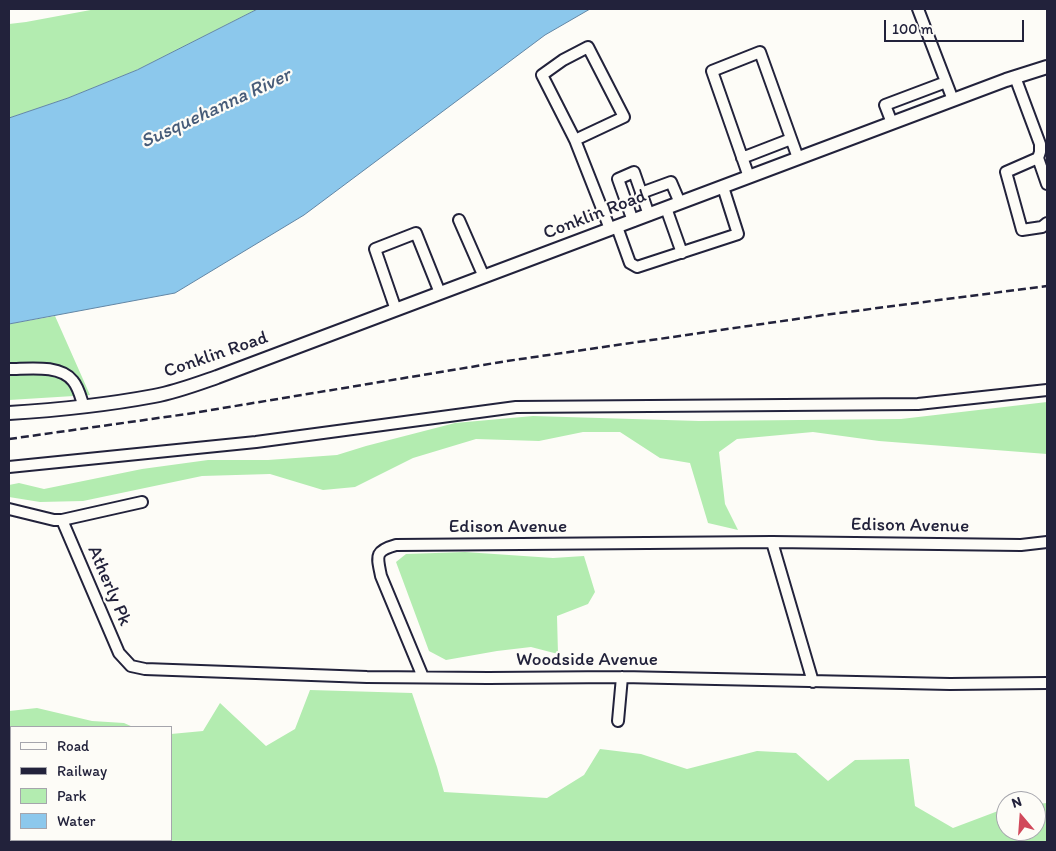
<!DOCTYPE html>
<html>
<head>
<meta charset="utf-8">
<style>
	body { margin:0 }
	#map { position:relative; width:1056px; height:851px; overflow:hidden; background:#fdfcf7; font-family:Itim,sans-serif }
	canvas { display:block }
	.frame { position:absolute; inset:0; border:10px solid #22223b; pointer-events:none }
	.legend { position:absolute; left:10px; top:726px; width:162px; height:115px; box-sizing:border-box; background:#fdfcf7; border:1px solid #a5a5ac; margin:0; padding:6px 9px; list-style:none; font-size:15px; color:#22223b }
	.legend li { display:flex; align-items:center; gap:10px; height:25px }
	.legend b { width:25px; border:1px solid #a5a5ac }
	.north { position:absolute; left:996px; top:791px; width:50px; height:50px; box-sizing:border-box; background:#fdfcf7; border:1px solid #a5a5ac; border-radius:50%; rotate:342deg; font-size:14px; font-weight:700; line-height:20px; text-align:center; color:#22223b }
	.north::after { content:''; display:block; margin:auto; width:18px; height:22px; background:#d1495b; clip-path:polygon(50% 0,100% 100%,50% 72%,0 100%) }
	.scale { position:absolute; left:884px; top:20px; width:140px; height:22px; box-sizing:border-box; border:2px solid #22223b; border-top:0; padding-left:6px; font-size:15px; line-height:18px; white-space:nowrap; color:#22223b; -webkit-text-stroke:4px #fdfcf7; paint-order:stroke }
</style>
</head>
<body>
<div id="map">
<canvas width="1056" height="851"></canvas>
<div class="frame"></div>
<ul class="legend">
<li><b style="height:6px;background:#fdfcf7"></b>Road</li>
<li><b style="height:6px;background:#22223b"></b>Railway</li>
<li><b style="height:14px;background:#b3ecb0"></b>Park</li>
<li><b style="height:14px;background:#8cc8ec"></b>Water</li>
</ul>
<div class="north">N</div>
<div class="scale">100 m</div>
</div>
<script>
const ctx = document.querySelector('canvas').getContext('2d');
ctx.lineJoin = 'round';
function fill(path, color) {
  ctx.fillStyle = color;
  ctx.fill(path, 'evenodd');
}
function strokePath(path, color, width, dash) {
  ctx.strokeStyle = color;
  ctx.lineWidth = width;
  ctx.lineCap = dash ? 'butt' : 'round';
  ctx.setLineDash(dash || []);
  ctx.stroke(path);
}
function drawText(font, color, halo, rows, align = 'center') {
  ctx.font = font + ' Itim,sans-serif';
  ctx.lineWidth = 4.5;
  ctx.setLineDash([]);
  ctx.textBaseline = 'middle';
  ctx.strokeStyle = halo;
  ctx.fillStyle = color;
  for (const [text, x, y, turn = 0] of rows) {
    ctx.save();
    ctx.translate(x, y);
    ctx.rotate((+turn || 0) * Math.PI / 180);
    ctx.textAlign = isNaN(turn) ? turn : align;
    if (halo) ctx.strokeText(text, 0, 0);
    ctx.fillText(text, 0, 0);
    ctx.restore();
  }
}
const green = new Path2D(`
	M96,9h162l-121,61 -69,28 -59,20v-94l17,-2z
	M55,316l35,79 -81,5v-76z
	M1047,402v52l-168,-13 -66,-9 -76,7 -18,13 6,52 13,26 -30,-7 -18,-60 -30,-5 -40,-26h-37l-44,9 -63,-2 -63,19 -58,29 -32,3 -53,-16 -68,2 -119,25 -43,1 -31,-5v-12l10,-2 25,6 98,-20 66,-9h60l69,-5 29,-9 89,-23 78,-7 166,5 202,-2z
	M465,552l88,6 31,-2 11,36 -7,12 -31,12 1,38 -27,-7 -34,4 -51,9 -17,-9 -33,-89 10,-8z
	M310,690l102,3 25,74 7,25 103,6 37,-23 16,-26 41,5 46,15 70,-18 39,2 32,28 27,-21 54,-1 6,47 38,22 53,-20v23h30v-27l11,-1v39h-1038v-131l28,-3 55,13 32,2 9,4h-122v113h160v-106l32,-3 17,-28 46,43 29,-17z`);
const water = new Path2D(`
	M258,9h332l-45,26 -241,180 -129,78 -166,31v-206l59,-20 69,-28z`);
const minor = new Path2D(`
	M918,9l35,91
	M1015,77l25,67v8l-2,6 9,26
	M892,123l-7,-18 61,-23
	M575,140l49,-23 -36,-70 -25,13 -21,15 31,61 2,4 35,89
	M742,158l49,-19
	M1038,158l-32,14 16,58 20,-3 5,-4
	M749,177l-37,-106 48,-19 38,106
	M641,193l30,-11 9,21
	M666,208l16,45
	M459,220l25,57
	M633,221l-15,-42 16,-7 15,43
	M617,227l13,36 7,4 101,-33 -15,-47
	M396,310l-21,-61 41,-16 24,60
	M9,369c19,0 51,-5 64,12 6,7 8,18 11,26
	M9,467l247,-25 260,-35 402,-3 129,-14
	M9,509l45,11h8l80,-18
	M62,520l57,133 12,13 14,3 222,8 121,1 134,-1 328,7 97,-1
	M772,542l41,140
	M423,677l-42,-101c-4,-20 -7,-25 15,-31l376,-3 249,3 26,-3
	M618,721l4,-44`);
const major = new Path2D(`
	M9,413c49,-3 97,-8 145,-17 22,-4 43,-12 63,-19l789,-297 41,-13`);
const rail = new Path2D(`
	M9,439l178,-25 320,-53 317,-46 223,-29`);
const streetNames = [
	["Conklin Road",595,215,-21],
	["Conklin Road",216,355,-19],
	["Edison Avenue",910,526,1],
	["Edison Avenue",508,527],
	["Atherly Pk",109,586,67],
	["Woodside Avenue",587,660]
];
const waterNames = [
	["Susquehanna River",216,109,-25]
];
fill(green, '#b3ecb0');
fill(water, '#8cc8ec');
strokePath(water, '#6286a5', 1);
strokePath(minor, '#22223b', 14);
strokePath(major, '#22223b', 16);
strokePath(minor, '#fdfcf7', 10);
strokePath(major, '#fdfcf7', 12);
strokePath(rail, '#22223b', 2.5, [8, 4]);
drawText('19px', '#22223b', '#fdfcf7', streetNames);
drawText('italic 20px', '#475c79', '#fdfcf7', waterNames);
</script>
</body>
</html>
